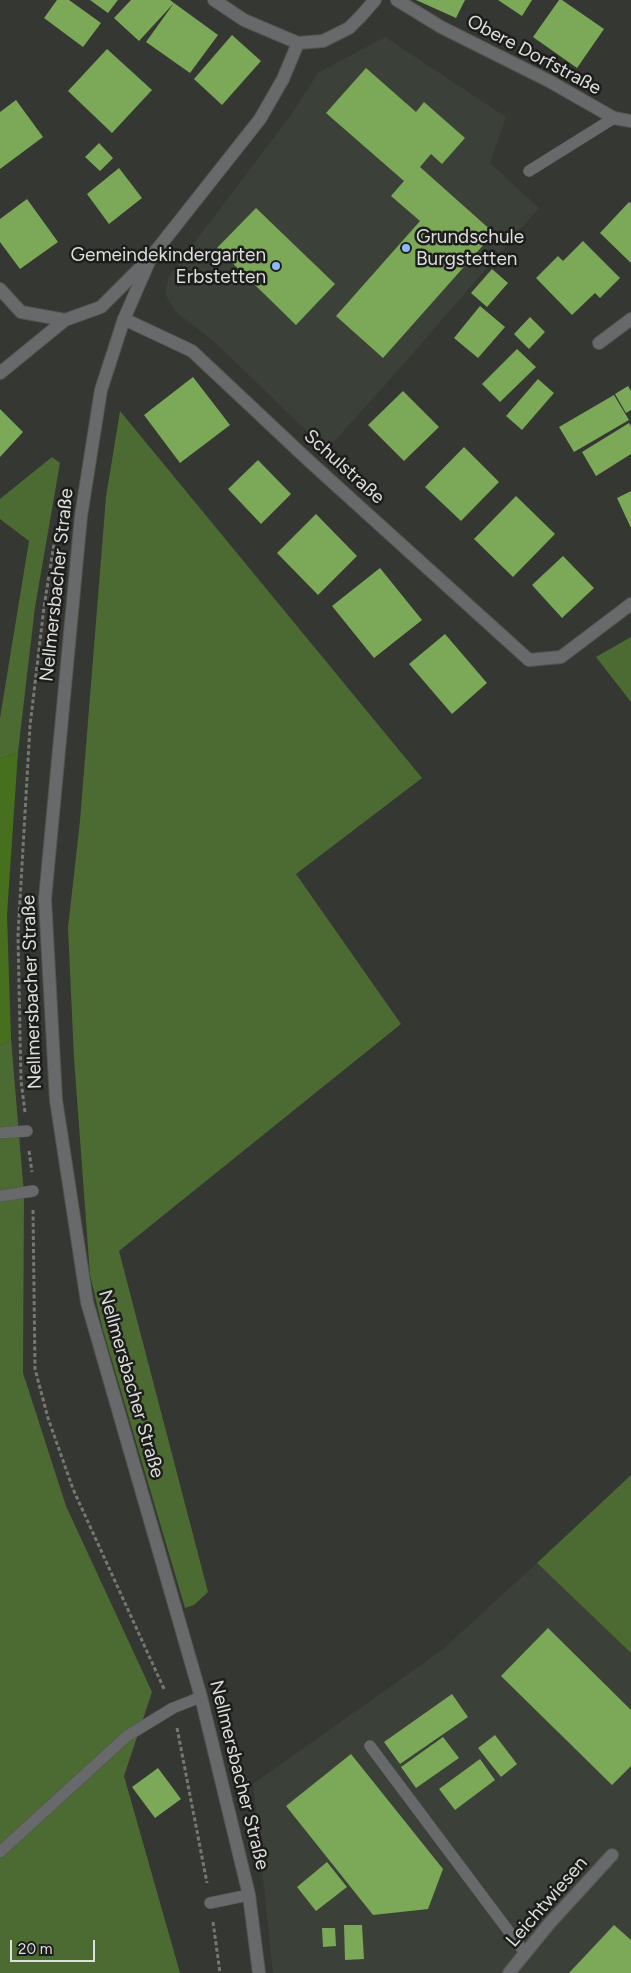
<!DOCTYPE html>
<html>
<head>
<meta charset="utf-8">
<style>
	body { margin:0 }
	#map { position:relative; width:631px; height:1973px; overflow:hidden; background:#353733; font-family:Figtree,sans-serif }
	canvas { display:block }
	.scale { position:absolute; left:10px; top:1940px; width:85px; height:22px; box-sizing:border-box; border:2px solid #dddfdc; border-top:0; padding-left:6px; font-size:15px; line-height:18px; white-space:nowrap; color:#dddfdc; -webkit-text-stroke:4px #1d1e1c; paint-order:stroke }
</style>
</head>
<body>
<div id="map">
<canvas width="631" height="1973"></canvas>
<div class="scale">20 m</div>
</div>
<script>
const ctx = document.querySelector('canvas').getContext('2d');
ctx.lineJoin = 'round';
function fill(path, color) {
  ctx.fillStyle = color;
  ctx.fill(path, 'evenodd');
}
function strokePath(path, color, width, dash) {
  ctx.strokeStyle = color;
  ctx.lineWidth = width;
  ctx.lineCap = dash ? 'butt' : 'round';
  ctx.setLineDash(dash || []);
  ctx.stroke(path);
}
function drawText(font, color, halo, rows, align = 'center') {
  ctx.font = font + ' Figtree,sans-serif';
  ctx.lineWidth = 5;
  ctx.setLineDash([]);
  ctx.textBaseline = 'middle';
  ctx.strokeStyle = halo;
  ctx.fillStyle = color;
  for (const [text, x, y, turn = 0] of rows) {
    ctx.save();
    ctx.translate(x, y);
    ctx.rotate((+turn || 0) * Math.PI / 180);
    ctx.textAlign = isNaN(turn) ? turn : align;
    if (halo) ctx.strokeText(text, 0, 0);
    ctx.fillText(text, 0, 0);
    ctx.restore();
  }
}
const built = new Path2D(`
	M385,37l121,80 -16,46 49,45 -152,175 -61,67 -110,-107 -40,-31 -11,-18 4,-18 122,-161 27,-42z
	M537,1563l94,90v320h-358l-20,-189 189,-134z`);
const green = new Path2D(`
	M120,411l302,367 -126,96 105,150 -282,227 89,341 -14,13 -9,3 -82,-278 -13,-55 -16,-217 -6,-130 12,-107 26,-324z
	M52,457l8,6 -25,144 -17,145 -18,7v-41l29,-177 -29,-22v-20z
	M631,637v65l-35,-45z
	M11,1039l13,155 -1,179 43,133 86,186 -28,84 56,197h-180v-927z
	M631,1475v178l-94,-90z`);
const forest = new Path2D(`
	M18,752l-11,163 4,124 -11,7v-287z`);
const building = new Path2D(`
	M57,0h12l32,23 -18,24 -39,-29z
	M90,0h28l-10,13z
	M131,0h39l4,3 -35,38 -25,-23z
	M416,0h49l-9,18z
	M498,0h34l-10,16z
	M559,0h3l42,29 -27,39 -44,-31z
	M174,3l44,32 -28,38 -44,-31z
	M232,35l29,26 -39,44 -28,-26z
	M107,49l45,41 -40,43 -44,-42z
	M366,68l50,44 8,-10 41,36 -23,26 -11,-10 -11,13 74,66 -111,125 -47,-42 84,-95 -29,-25 13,-15 -78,-68z
	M16,100l27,37 -43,32v-57z
	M99,143l14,15 -13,13 -15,-14z
	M119,168l23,30 -33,26 -22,-30z
	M27,199l31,43 -38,27 -20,-27v-23z
	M629,202l2,1v60l-31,-30z
	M256,208l79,76 -39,41 -79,-77z
	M583,241l37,37 -20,20 -5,-5 -23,22 -36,-37 22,-22 5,5z
	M492,269l16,14 -21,24 -16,-14z
	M480,306l25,21 -27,31 -24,-20z
	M530,317l15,15 -16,17 -15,-15z
	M517,349l19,18 -36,35 -18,-18z
	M193,377l37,48 -50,38 -36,-48z
	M538,379l16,14 -32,37 -16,-14z
	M628,386l3,5v19l-5,3 -11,-19z
	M403,391l36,36 -35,34 -36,-36z
	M614,395l15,25 -55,32 -15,-25z
	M0,409l23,23 -23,25z
	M629,423l2,3v28l-35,22 -14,-24z
	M464,447l35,35 -38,39 -36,-34z
	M258,460l33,34 -30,30 -33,-35z
	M631,491v37l-14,-30z
	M516,496l39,38 -42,43 -39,-38z
	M316,514l41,42 -39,39 -41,-42z
	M563,556l31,32 -32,30 -30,-33z
	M380,568l42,52 -48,38 -42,-52z
	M445,634l42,49 -35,31 -43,-50z
	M548,1628l83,82v56l-19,19 -111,-109z
	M452,1694l16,23 -68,47 -16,-22z
	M495,1735l22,29 -16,13 -23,-29z
	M443,1737l16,21 -43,30 -15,-21z
	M351,1754l92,115 -15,40 -55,6 -87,-109z
	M480,1759l15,21 -40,30 -16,-21z
	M158,1768l23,31 -26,19 -23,-31z
	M327,1862l20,25 -31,24 -19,-24z
	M344,1925h18l2,34 -19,1z
	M614,1925l17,15v33h-62z
	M322,1928h13l1,18 -13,1z`);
const path = new Path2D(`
	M25,1112l-4,-31 -3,-146 12,-209 14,-119 12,-76
	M29,1151l3,21
	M33,1210l2,159 13,49 25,71 92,202
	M177,1728l30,155
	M213,1922l7,51`);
const service = new Path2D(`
	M529,171l85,-53
	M0,1133l27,-2
	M0,1196l33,-5
	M370,1746l155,207
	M0,1852l127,-116 46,-28 28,-11
	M210,1903l39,-8`);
const minor = new Path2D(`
	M397,0l44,27 108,54 65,37 17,3
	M0,289l21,23 44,8
	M124,319l68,32 116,109 221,200 32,-3 70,-53
	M599,343l32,-24
	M0,373l65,-53 36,-13 48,-48
	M509,1973l40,-49 63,-69`);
const tertiary = new Path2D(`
	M214,0l30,20 54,23 25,-2 26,-13 12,-12 14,-16
	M259,1973l-10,-78 -48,-198 -114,-395 -31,-202 -11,-201 36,-383 20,-126 23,-71 27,-62 109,-138 23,-40 15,-36`);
const markers = [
	[406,248,5,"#8cb9fc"],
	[276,266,5,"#8cb9fc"]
];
const streetNames = [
	["Obere Dorfstraße",534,55,28],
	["Schulstraße",344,467,42],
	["Nellmersbacher Straße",57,585,-84],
	["Nellmersbacher Straße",32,992,-92],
	["Nellmersbacher Straße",131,1384,74],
	["Nellmersbacher Straße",239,1775,76],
	["Leichtwiesen",547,1902,-49]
];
const poiNames = [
	["Grundschule",416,237],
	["Burgstetten",416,259],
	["Gemeindekindergarten",266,255,"right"],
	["Erbstetten",266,277,"right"]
];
fill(built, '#3b4138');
fill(green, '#4c6b33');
fill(forest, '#47701e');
fill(building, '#7ca958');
strokePath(service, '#535551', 12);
strokePath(minor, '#535551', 14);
strokePath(tertiary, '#535551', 14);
strokePath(path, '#757773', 3, [4, 2.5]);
strokePath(service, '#68696b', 11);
strokePath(minor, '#68696b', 12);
strokePath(tertiary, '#68696b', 12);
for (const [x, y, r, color] of markers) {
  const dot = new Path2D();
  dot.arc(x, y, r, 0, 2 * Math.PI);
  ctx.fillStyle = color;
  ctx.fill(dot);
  strokePath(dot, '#1d1e1c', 2);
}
drawText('19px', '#dddfdc', '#1d1e1c', streetNames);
drawText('19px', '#dddfdc', '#1d1e1c', poiNames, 'left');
</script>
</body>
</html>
